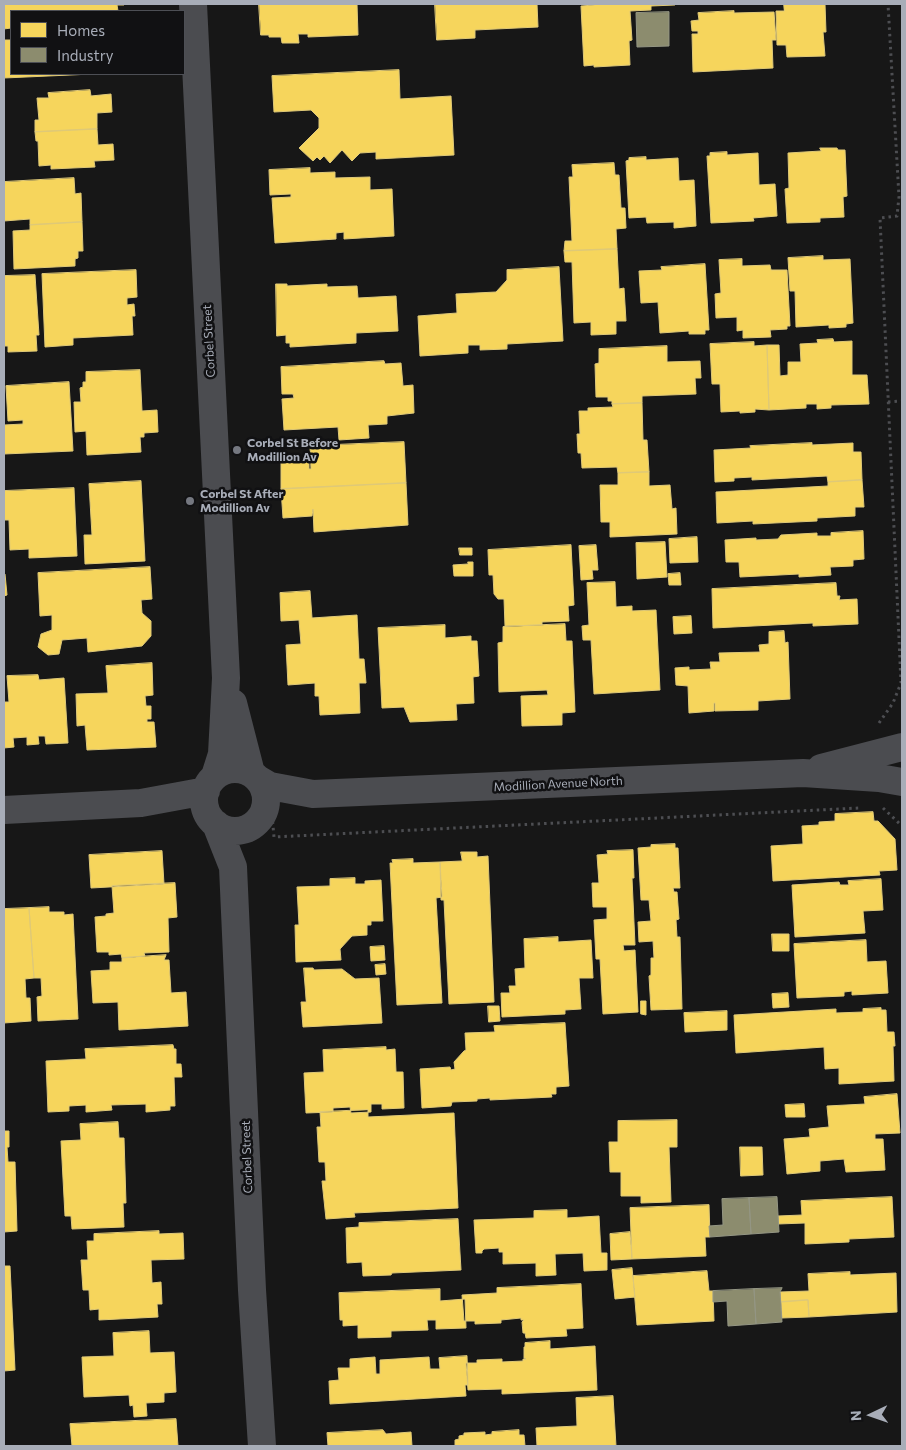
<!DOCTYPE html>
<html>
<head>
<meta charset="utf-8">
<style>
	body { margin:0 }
	#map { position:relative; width:906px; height:1450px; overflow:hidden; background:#171717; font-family:Commissioner,sans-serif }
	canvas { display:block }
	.frame { position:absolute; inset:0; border:5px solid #a8adb8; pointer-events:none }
	.legend { position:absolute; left:10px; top:10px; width:175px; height:65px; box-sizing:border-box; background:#111113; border:1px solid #4d4f55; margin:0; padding:6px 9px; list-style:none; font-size:15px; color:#a8adb8 }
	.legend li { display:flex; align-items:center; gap:10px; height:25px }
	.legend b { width:25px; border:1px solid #4d4f55 }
	.north { position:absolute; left:846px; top:1390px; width:50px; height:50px; -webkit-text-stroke:4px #111113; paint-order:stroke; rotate:267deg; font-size:14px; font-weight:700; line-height:20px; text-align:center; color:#a8adb8 }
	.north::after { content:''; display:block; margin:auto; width:18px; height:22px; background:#a8adb8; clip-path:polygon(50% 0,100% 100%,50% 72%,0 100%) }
</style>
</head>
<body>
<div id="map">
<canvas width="906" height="1450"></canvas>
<div class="frame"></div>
<ul class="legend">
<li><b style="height:14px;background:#f6d55c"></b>Homes</li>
<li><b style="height:14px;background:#8c8c6e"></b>Industry</li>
</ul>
<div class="north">N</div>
</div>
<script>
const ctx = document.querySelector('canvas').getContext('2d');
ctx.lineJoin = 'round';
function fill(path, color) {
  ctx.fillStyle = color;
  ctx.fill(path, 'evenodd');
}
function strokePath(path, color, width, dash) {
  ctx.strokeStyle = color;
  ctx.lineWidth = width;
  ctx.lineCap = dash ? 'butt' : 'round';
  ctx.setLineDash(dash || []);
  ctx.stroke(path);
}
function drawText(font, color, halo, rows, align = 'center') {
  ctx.font = font + ' Commissioner,sans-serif';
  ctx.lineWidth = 5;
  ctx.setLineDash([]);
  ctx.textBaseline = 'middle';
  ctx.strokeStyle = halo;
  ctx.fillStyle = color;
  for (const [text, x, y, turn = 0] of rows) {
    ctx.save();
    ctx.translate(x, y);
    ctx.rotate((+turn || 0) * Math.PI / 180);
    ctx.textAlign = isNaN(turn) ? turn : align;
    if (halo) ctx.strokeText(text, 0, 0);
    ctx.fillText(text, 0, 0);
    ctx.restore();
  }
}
const homes = new Path2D(`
	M4,4h120v1h-7l1,6h-107v17l-7,1z
	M259,4h98l1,31 -50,2v-3h-10l1,9h-17l-1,-6h-12v-2h-8z
	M435,4h102l1,23 -63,3v8l-38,2z
	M594,4h81v1l-24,1v4l-21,1 2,29 -3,1 1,24 -36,2v-2l-10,1 -3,-60 13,-1z
	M784,4h41l1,28h-3l2,24 -38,1 -1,-12h-9l-1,-34h8z
	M734,11v2l40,-1 2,28h-4l1,28 -80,4 -1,-38h6v-3h-6l-1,-10 8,-1 -1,-7z
	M4,40h7v34h81l-88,4z
	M399,70l1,29 51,-3 3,59 -78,4v-7l-16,1 -8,8 -10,-11 -12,13 -6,-7 -4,4 -3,-3 -4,4 -14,-13 20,-20v-10l-8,-8 -37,2 -2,-36z
	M90,90l1,6 20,-2 1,18 -15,1v16l-62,3v-12h4l-2,-22h12l-1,-5z
	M97,129l1,16 15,-1 1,16 -20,1 1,6 -44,2v-4l-12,1 -1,-25h-2l-1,-9z
	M820,148h17l1,2h7l2,46 -4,1 1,20 -24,1v4l-33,1 -2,-34 4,-1 -1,-35 33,-2z
	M727,152v3l31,-2 1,32 16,-1 2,32 -24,2 1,3 -43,2 -4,-67h3v-3z
	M646,157v3l32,-2 1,23 15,-1 2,46 -22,2v-6l-27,1 -1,-6 -17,1 -3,-57 3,-1v-2z
	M614,163l1,12h4l2,33h4l1,20 -10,1 1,20 -53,2 1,-10h7l-3,-64h4l-1,-12z
	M310,168v5l25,-1v6l35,-1v13l22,-1 2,47 -50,3v-7l-8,1v6l-61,4 -3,-45 19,-1v-3l-21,1 -1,-25z
	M74,178l1,16 6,-1 1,29 -52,3v-6l-26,2v-39z
	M82,222l1,29h-5v7l-3,1v7l-61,3 -1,-38 17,-1v-5z
	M617,249l2,40 5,-1 2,33h-10v13l-25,1v-13l-17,1 -2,-61h-7l-1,-11z
	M823,256v4l27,-1 3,64 -7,1v3l-17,1v-3l-33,2 -1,-36h-5l-2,-33z
	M742,259v7l28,-1 1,5h16l3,56h-3v3l-17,1 1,7 -28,1v-8l-6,1v-14l-21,1 -1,-24 6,-1 -2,-33z
	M705,264l4,66h-4v4h-16v-3l-29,2 -2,-31 -17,1 -2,-32 23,-1 -1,-3z
	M559,267l4,74 -56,3v5l-27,1v-5h-12v8l-48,3 -2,-40 39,-3 -1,-19 40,-2 11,-12v-10z
	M136,270l1,27 -10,1v7l7,-1 1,12h-3l1,19 -60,3v7l-28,2 -3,-73z
	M35,275l4,60h-3l1,16 -29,1v-6h-4v-70z
	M276,284h11v2l40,-2v3l30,-1 1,12 38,-2 2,35 -42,2v10l-66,4v-4h-4v-8l-9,1z
	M833,339l1,3 18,-1v34h15l2,29 -38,1v3l-14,1v-5h-11v4l-37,2 -2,-65h12l1,31 8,-1v-13h13l-1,-18 18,-1 -1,-3z
	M754,342v4l13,-1 2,65 -14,-1v3l-15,1v-2l-19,1 -1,-28h-8l-2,-40z
	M667,346v16l33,-1 1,17h-6l1,16 -54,2v7l-30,1v-3h-4v-4h-12l-1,-33 4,-1v-14z
	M384,361l1,3 16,-1 2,23 10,-1 1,28 -27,3v8l-19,1 1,13 -30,2 -1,-13 -54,3 -2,-31 12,-1 -1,-4h-11l-1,-27z
	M140,370l2,41 15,-1 1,22 -14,1v4h-4l1,15 -54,3 -1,-24 -11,1 -1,-30h7l-1,-14 3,-1v-5h3v-10z
	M69,382l4,69 -69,3v-29l19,-1v-4l-15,1 -2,-35z
	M642,403l1,37h4l2,32 -31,1 -1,-6 -35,1 -1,-15h-3l-1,-19h3l-1,-23h9v-3l25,-1 -1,-3z
	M404,442l2,41 -125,6v-26l28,-1v7h2l-1,-23z
	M812,443v2l41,-2v9h8l1,28 -34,2 -1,-6 -75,4v-3l-18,1v3l-19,1 -1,-32 37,-2 -1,-2z
	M649,472v14l21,-1 2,24 4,-1 1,26 -67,3v-15h-9l-1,-37h18v-12z
	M862,480l2,27h-9v9l-38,2v3l-64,3v-3l-36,2 -1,-31 112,-6v-4z
	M141,481l4,80 -60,3 -1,-29h8l-3,-51z
	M406,483l2,42 -94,7 -1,-23 -1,7 -29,2 -2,-29z
	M74,488l3,68 -48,2v-9l-19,1 -1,-30h-5v-29z
	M863,531l1,28 -11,1v6l-23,1 1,8 -32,2v-3l-59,3 -1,-15h-13l-1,-22 31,-2v2l22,-1 3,-4 36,-2v3h14v-3z
	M697,537l1,25 -28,1 -1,-24z
	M665,542l2,35 -30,2 -1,-36z
	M571,545l3,60 -6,1 1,15 -27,1v3l-37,1 -1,-27h-6l-4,-5 -1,-19h-4l-1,-25z
	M596,545l2,25h-6l1,9 -12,1 -2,-34z
	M459,548h13v7h-12z
	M468,562h5v14h-19l-1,-11 15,-1z
	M150,567l2,32 -11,1 1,13 9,8v15l-9,10 -54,6 -1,-14 -25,2 -3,14 -11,1 -10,-8 3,-13 11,-4v-15l-12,1 -2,-43z
	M680,573l1,12h-12l-1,-11z
	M4,574h1l2,21 -3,1z
	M615,582l1,25 16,-1v5l24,-1 4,80 -66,4 -3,-54h-8l-1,-14 7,-1 -2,-42z
	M836,583l1,13h3l-1,4 18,-1 1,25 -45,2v-3l-100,5 -1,-39z
	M310,591l2,27 45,-3 2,44h5l2,24h-7l1,30 -40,2 -1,-19h-4v-13l-27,2 -2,-40 15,-1 -2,-24 -18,1 -1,-28z
	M691,616l1,17 -18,1 -1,-17z
	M565,624l1,17h6l3,71 -13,1v12l-40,1 -1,-30 27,-1 -1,-5 -48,2 -1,-49 5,-1v-15z
	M445,625v13l26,-2v5h6l2,35 -6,1 1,26 -18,1 1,16 -47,2 -6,-15 -22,1 -4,-80z
	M784,631l1,12 3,-1 2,57 -32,2v9l-43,1v-8h-1v8l-25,2 -1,-27 -12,-1 -1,-17 14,-1v3l22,-1 -1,-7h10l-1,-9 41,-1 -1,-7 10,-1v-12z
	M152,663l1,32 -8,1 1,10h5v13h-4v3h7l2,25 -69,3 -2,-25 -8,1 -1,-32 32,-1 -2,-27z
	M38,675l1,5 25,-2 4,65 -22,1 -1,-8h-7l1,8 -12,1v-8l-14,1 1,9 -10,1v-46h5l-2,-26z
	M873,812l1,9h4l17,18 2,31 -18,1 1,4 -107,6 -2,-35 32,-2 -1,-18 17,-1v-3l16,-1v-7z
	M675,844v4h3l2,40h-7l1,4h3l2,27 -3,1 1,17h3l2,72 -31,1 -2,-34 2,-1v-17h3l-1,-17 -14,1 -1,-20 13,-1 -2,-21h-8l-3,-52 13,-1v-2z
	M633,850l1,28h-2l3,67h-12l1,6 11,-1 3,62 -35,2 -3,-55h-4l-2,-39 13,-1v-12h-14l-1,-24h7l-2,-28 11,-1 -1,-3z
	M162,851l2,33 -73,4 -2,-33z
	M461,852h16v5l11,-1 6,146 -45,2 -5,-104h-3l-1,-38 22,-1z
	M413,859v4l27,-1 2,35 -6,1 6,105 -45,2 -7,-142h3l-1,-3z
	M355,878v6h10v-3l16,-1 2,41h-12v4h-4v10l-15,1 -12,13 1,11 -45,2 -1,-37h4l-2,-38 33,-1v-7z
	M881,879l2,31 -20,1 2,22 -70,4 -3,-52 47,-3 1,3h9l-1,-4z
	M175,883l2,34 -9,1 1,34 -25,1 1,3 -23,2 -1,-4 -12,1v-3h-12l-2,-35 11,-1v-2l8,-1 -2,-27z
	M49,907v5h15v3l9,-1 5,105 -40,2 -1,-24 5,-1 -1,-18h-7l-5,-70z
	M29,908l5,70 -9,1 1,19h4l1,23 -27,2v-114z
	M772,934h17v17h-16z
	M558,937v5l33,-2 2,38h-14l2,31 -16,1v4l-63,3 -1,-24h9l-1,-7h7l-1,-17 10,-1 -1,-29z
	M866,940l1,22 19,-1 2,32 -36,2v-4l-8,1v4l-47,2 -3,-54z
	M384,946l1,14 -14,1 -1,-14z
	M166,955l-2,5h5l2,33 15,-1 2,34 -69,4 -1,-28 -25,1 -2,-32 19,-1v-8h12v-4z
	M385,964l1,10 -10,1 -1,-10z
	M304,968h9l1,2 28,-1 13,10 24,-1 3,45 -79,4 -2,-25h5z
	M788,993l1,14 -16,1 -1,-14z
	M641,1001h5v14l-5,-1z
	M488,1006h11l1,15 -11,1z
	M881,1008v2h5l1,22h7l1,14h-2l1,35 -55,3v-16l-14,1 -1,-22 -88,6 -2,-38 102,-6v4l27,-1v-3z
	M727,1011v19l-42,2 -1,-19z
	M565,1023l4,63 -13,1v7h-5l1,3 -62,3v-2l-13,1v2l-25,1 -1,4 -29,2 -2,-39 30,-2 1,3 4,-1 -1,-7 10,-11 2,-1 -1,-17 30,-1 -1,-6z
	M173,1045l1,4h2v15h5l1,13h-8l1,29h-5v4l-24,2v-8l-35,1 1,5 -26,2v-7l-17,1v5l-21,1 -2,-51 40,-2 -1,-10z
	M386,1047v3l9,-1 1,23h7l1,36 -22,1v-5h-11v8l-20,1 -1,-6 -17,1v4l-27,1 -2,-40 20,-1 -1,-22z
	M897,1094l3,39 -25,1v5h8l2,31 -39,2 -2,-13 -24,2v10l-33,3 -3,-35 26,-2 -1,-8 20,-2 -2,-21 38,-2 -1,-7z
	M804,1104l1,13h-19l-1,-12z
	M368,1110v7l86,-4 4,95 -104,5 1,4 -29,2 -4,-38h4l-1,-19h-6l-2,-35h4l-1,-15z
	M677,1120v27h-8l2,55 -30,1v-7h-20v-24h-11l-1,-30h9v-21z
	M118,1122l1,16h5l2,65h-3l1,24 -52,2 -1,-13h-6l-4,-75 20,-1 -1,-16z
	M4,1131h5v16h-2l1,15h7l2,69 -13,1z
	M740,1147h22l1,28 -22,1z
	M892,1197l2,40 -45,2v3l-44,2v-21l-27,1v-8l24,-1 -1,-14z
	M709,1205l1,32h-5l1,19 -74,3 -2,-51z
	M567,1210v8l32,-2 2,37h6v17l-23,1 -1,-18 -28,1 1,21 -20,1v-13l-33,1v-12h-4v-4l-15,1 -2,2v2h-6l-2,-33 60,-2v-7z
	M458,1219l3,51 -69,3 -1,2 -28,1 -1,-14 -15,1 -1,-35 13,-1v-4z
	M159,1231v3l24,-1 1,26 -33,1 1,23 9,-1 1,22h-5l1,13 -59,3v-11l-9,1 -1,-20h-6l-2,-30h7l-1,-19h7v-7z
	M630,1232l2,27 -21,1 -1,-26z
	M4,1266h6l5,104 -11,1z
	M632,1268l3,29 -20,2 -3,-29z
	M707,1271l2,20h4l1,30 -77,4 -4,-49z
	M850,1272v3l46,-2 1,39 -88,5 -1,-17 -27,2 -1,-10 29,-1 -1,-17z
	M581,1284l2,44 -17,1 1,7 -41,2 -1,-5h-2l-1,-11 2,-2h-3v-2l-20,2v3l-26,1v-3h-11l-2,-26 35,-2v-5z
	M440,1289v12l25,-2 1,29 -30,1v-9h-9l1,10 -37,1v6l-33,1v-13l-15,1v-6h-3l-1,-27z
	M808,1300l1,17 -27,1 -1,-16z
	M149,1331l1,22 24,-1 2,40 -12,1v9l-18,1 1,13 -13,1 -1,-12 -3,1 -1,-11 -45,2 -2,-40 32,-1 -1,-23z
	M550,1341v8l45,-3 2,44 -95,4v-5l-34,1 -2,-27h11v-3l25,-1v3l21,-1v-2h3l-2,-1v-11h1v-4z
	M467,1356l1,29h-3l1,11 -136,8 -1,-23 10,-1 -1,-12h12v-9l25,-2 1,17h4v-14l49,-3 1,12h10l-1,-11z
	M613,1396l3,50h-79l-1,-18 41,-2 -1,-28z
	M176,1419l2,27h-106l-2,-22z
	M383,1430l3,4 25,-2 1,14h-84l-1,-13z
	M519,1430v5h5l1,11h-70v-6l4,-1v-3l5,-1v-2l21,-1v3l7,-1v-2z`);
const industry = new Path2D(`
	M669,12v34l-32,1 -1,-34z
	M777,1197l2,35 -28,2 -2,-36z
	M749,1198l2,36 -41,3 -1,-11 14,-1 -1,-26z
	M782,1288l-2,4 2,30 -26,2 -2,-35z
	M754,1289l2,35 -28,2 -1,-25 -14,1v-11z`);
const path = new Path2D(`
	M888,402l14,-1
	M879,723l14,-20 8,-20 -21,-465 17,-2 2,-19 -11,-193
	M883,808l19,18
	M272,815l2,22 585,-29`);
const minor = new Path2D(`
	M193,4l33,674 -4,76 -7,22
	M233,703l18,70
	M821,768l81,-21
	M204 800a31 31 0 1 1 62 0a31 31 0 1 1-62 0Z
	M258,779l12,7 43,8 490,-21 76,5 23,4
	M4,810l137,-7 65,-12
	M216,824l17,43 19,423 10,156`);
const markers = [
	[237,450,5,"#757880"],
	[190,501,5,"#757880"]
];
const streetNames = [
	["Corbel Street",209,341,-93],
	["Modillion Avenue North",558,784,-3],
	["Corbel Street",247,1157,-92]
];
const poiNames = [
	["Corbel St Before",247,443],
	["Modillion Av",247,457],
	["Corbel St After",200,494],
	["Modillion Av",200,508]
];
fill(homes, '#f6d55c');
strokePath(homes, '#dfc978', 1);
fill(industry, '#8c8c6e');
strokePath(industry, '#949684', 1);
strokePath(path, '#4d4e52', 3, [2.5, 4]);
strokePath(minor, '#4b4c50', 28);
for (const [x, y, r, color] of markers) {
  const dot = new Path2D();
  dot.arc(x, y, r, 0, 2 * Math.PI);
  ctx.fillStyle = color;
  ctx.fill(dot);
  strokePath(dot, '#111113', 2);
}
drawText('12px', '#a8adb8', '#111113', streetNames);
drawText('bold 12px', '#a8adb8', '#111113', poiNames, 'left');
</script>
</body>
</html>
